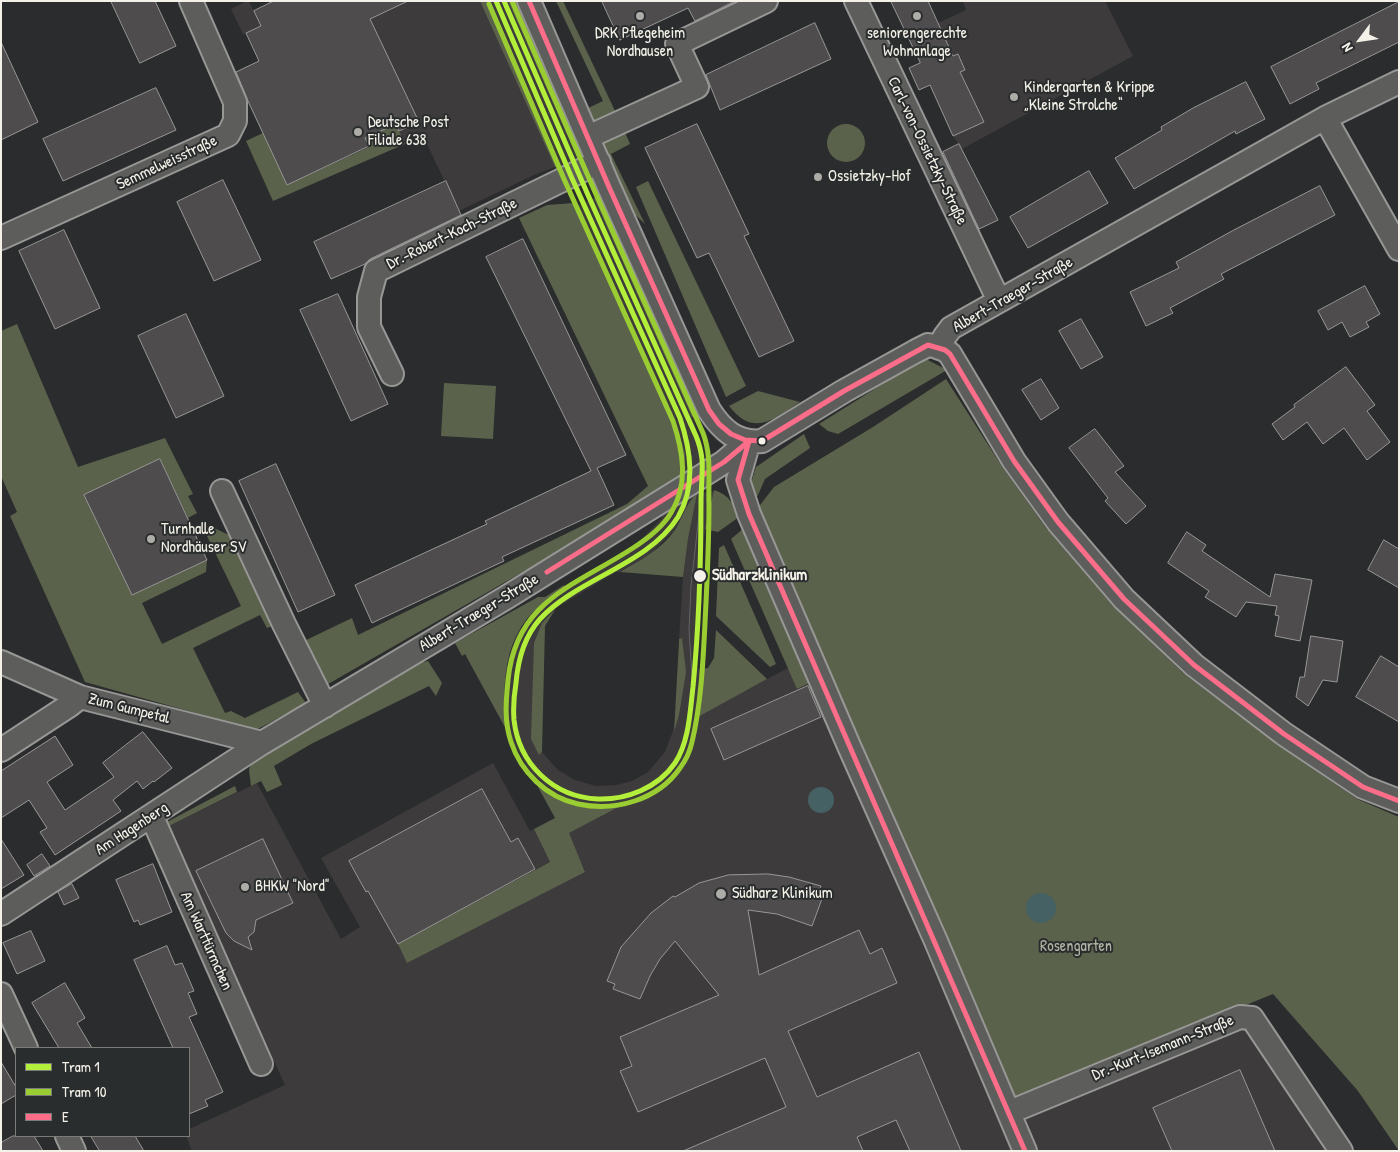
<!DOCTYPE html>
<html>
<head>
<meta charset="utf-8">
<style>
	body { margin:0 }
	#map { position:relative; width:1400px; height:1152px; overflow:hidden; background:#2b2c2d; font-family:"Patrick Hand",sans-serif }
	canvas { display:block }
	.frame { position:absolute; inset:0; border:2px solid #f4f1e8; pointer-events:none }
	.legend { position:absolute; left:15px; top:1047px; width:175px; height:90px; box-sizing:border-box; background:#2a2d2e; border:1px solid #7b7b78; margin:0; padding:6px 9px; list-style:none; font-size:15px; color:#f4f1e8 }
	.legend li { display:flex; align-items:center; gap:10px; height:25px }
	.legend b { width:25px; border:1px solid #7b7b78 }
	.north { position:absolute; left:1335px; top:15px; width:50px; height:50px; -webkit-text-stroke:4px #2a2d2e; paint-order:stroke; rotate:239deg; font-size:14px; font-weight:700; line-height:20px; text-align:center; color:#f4f1e8 }
	.north::after { content:''; display:block; margin:auto; width:18px; height:22px; background:#f4f1e8; clip-path:polygon(50% 0,100% 100%,50% 72%,0 100%) }
</style>
</head>
<body>
<div id="map">
<canvas width="1400" height="1152"></canvas>
<div class="frame"></div>
<ul class="legend">
<li><b style="height:6px;background:#b3ee3a"></b>Tram 1</li>
<li><b style="height:6px;background:#9acd32"></b>Tram 10</li>
<li><b style="height:6px;background:#fb6d88"></b>E</li>
</ul>
<div class="north">N</div>
</div>
<script>
const ctx = document.querySelector('canvas').getContext('2d');
ctx.lineJoin = 'round';
function fill(path, color) {
  ctx.fillStyle = color;
  ctx.fill(path, 'evenodd');
}
function strokePath(path, color, width, dash) {
  ctx.strokeStyle = color;
  ctx.lineWidth = width;
  ctx.lineCap = dash ? 'butt' : 'round';
  ctx.setLineDash(dash || []);
  ctx.stroke(path);
}
function drawText(font, color, halo, rows, align = 'center') {
  ctx.font = font + ' "Patrick Hand",sans-serif';
  ctx.lineWidth = 4;
  ctx.setLineDash([]);
  ctx.textBaseline = 'middle';
  ctx.strokeStyle = halo;
  ctx.fillStyle = color;
  for (const [text, x, y, turn = 0] of rows) {
    ctx.save();
    ctx.translate(x, y);
    ctx.rotate((+turn || 0) * Math.PI / 180);
    ctx.textAlign = isNaN(turn) ? turn : align;
    if (halo) ctx.strokeText(text, 0, 0);
    ctx.fillText(text, 0, 0);
    ctx.restore();
  }
}
const built = new Path2D(`
	M247,1h2l5,10 20,-10h208l73,166 -21,8 -75,36 -36,-75 -18,8 -6,-13 -112,54 -53,-112 25,-12 -13,-27h-3l-12,-25z
	M490,1h18l71,161 -16,8 -57,-128z
	M963,1h142l28,55 -171,93 -9,-13 30,-14 -23,-50 5,-2 -7,-16 -5,2 -15,-33 28,-13z
	M594,198l98,219 10,28 2,16 -9,11 -11,7 -108,-272z
	M714,491l-10,46 -7,131 3,1 -4,48 105,-56 200,465 246,-101 83,126h-1138l-6,-15h3v-7l96,-44 -118,-258 90,-44 84,156 19,-12 -39,-69 172,-95 37,68 4,-2 16,33 -16,8 51,1 -17,-38 60,-31 -23,4 -26,-3 -22,-7 -25,-20 -25,-45 -4,-27 2,-37 12,-33 15,-20 14,-12 84,-51 32,-33v-2l29,-18 -10,22 -8,12 -24,23 -29,17h-4l-60,36 -14,15 -3,132 3,-3 16,18 17,10 21,6 20,-1 16,-4 16,-9 17,-20 14,-37 2,-77 -2,1 4,-62 5,-38 9,-45z`);
const green = new Path2D(`
	M480,1h10l16,41 57,128 -8,-3z
	M508,1h8l68,154 -5,7z
	M556,1h7l53,112 -25,11 -7,-14 19,-9z
	M396,124l9,20 -132,57 -27,-60 17,-8 24,52 82,-38 -4,-9z
	M827 143a19 19 0 1 1 38 0a19 19 0 1 1-38 0Z
	M624,130l6,14 -19,10 34,70 -18,-17 -27,-65z
	M648,181l98,205 -20,11 -90,-210z
	M600,195l96,219 -4,3 -98,-219z
	M574,203l105,230 6,21 -1,25 -361,208 -21,-45 50,-24 6,17 269,-131 21,-18 -129,-268 28,-13z
	M17,324l61,143 87,-29 28,56 -5,2 9,17 -9,5 -28,-59 -76,36 48,100 75,-35 -1,12 -64,31 20,41 79,-38 -34,-70 3,-10 25,12 40,87 -8,3 -7,-13 -67,33 32,65 6,-2 14,7 53,-26 8,11 -50,27 -171,-48 -75,-166 7,-4 -16,-36v-145z
	M924,358l23,12 -109,64 -10,-3 -9,-7z
	M946,379l57,89 43,60 66,77 71,68 94,71 80,55 42,18v334l-41,-60 -85,-97 -258,105 -258,-590 17,-22 99,-60z
	M444,383l52,3 -3,53 -52,-3z
	M758,391l42,11c-26,17 -46,36 -71,4z
	M804,434l6,14 -45,31 -7,16 -6,7 -1,-19 5,-16z
	M714,490c15,5 19,13 25,27l-21,15 -13,-3z
	M697,494l-9,45 -5,38 -63,-5c19,-11 42,-23 55,-42 8,-12 11,-28 22,-36z
	M744,528l67,154 -14,7 -66,-150z
	M724,545l52,119 -6,3 -54,-51 3,-68z
	M564,585l2,5c-12,7 -25,14 -35,24 -29,32 -29,77 -24,117l-42,-77 -3,2 -7,-13 83,-46h7z
	M556,608l-11,18 -3,126 -3,3 -8,-16 3,-96 8,-20z
	M716,630l51,49 -71,39 4,-49 8,-1 6,-10z
	M682,638l4,34 -7,43 -5,17 5,-90v-3z
	M428,661l14,22 -6,13 -7,-10 -118,58 -37,22 8,19 -15,7 -6,-11 -10,5 -2,-16 2,-7 117,-72 48,-27z
	M532,776c8,6 16,14 24,19 22,13 50,11 74,6l-61,32 16,39 -178,91 -9,-19 152,-82 -16,-33 21,-11z
	M235,786l2,6 -70,35 -2,-4z`);
const water = new Path2D(`
	M808 800a13 13 0 1 1 26 0a13 13 0 1 1-26 0Z
	M1026 908a15 15 0 1 1 30 0a15 15 0 1 1-30 0Z`);
const building = new Path2D(`
	M111,1h44l21,45 -36,17z
	M274,1h134l-38,18 49,103 -20,9 -3,-7 -31,14 4,8 -82,39 -39,-84 -12,-29 23,-11 -13,-28 15,-7 -7,-15z
	M602,1h133l-40,20 -7,-13 -68,32z
	M891,1h37l25,55 5,-2 7,16 -5,2 24,50 -31,14 -23,-51 -11,5 -10,-22 11,-5z
	M1399,2v40l-83,41 3,6 -29,15 -19,-37z
	M815,23l16,36 -111,51 -14,-35z
	M1,42l37,80 -37,18z
	M1246,82l19,37 -29,15 -1,-3 -101,58 -19,-31 47,-28 -1,-3 32,-19z
	M156,88l20,42 -113,51 -20,-42z
	M697,124l52,110 -5,2 50,105 -35,16 -50,-104 -12,5 -52,-110z
	M959,144l39,76 -19,9 -36,-77z
	M1089,171l19,32 -80,45 -18,-31z
	M223,180l38,80 -47,21 -37,-79z
	M446,181l15,34 -91,44 -5,5 -34,15 -17,-37z
	M1320,186l15,29 -114,59 3,5 -54,29 3,5 -27,13 -16,-34 49,-24 -3,-6 56,-31z
	M64,230l36,78 -45,21 -36,-78z
	M523,239l103,216 -29,13 17,37 -112,52 2,4 -132,62 -17,-38 132,-61 -2,-3 106,-50 -105,-214z
	M1365,286l15,28 -14,8 3,5 -19,10 -8,-15 -14,8 -10,-19z
	M338,294l50,110 -37,17 -51,-111z
	M186,314l38,82 -48,22 -38,-82z
	M1081,319l22,38 -22,12 -22,-38z
	M1346,367l29,38 -8,6 23,31 -23,18 -23,-32 -21,16 -16,-22 -24,18 -11,-16 23,-17 -1,-2z
	M1041,379l18,29 -18,12 -19,-30z
	M1095,429l29,37 -9,6 31,34 -20,18 -21,-23 3,-3 -39,-50z
	M160,459l47,101 -75,35 -48,-100z
	M276,464l59,131 -37,17 -59,-131z
	M1187,532l19,13 -4,6 68,46 5,-23 37,6 -12,61 -25,-5 4,-20 -4,-1 2,-9 -31,-4 -10,15 -31,-20 4,-6 -41,-28z
	M1384,540l15,9v39l-31,-18z
	M1311,636l32,5 -6,41 -14,-2 -15,26 -12,-9 4,-20h4z
	M1381,656l18,11v55l-43,-25z
	M808,686l13,31 -97,43 -13,-31z
	M143,732l29,36 -18,14 -1,-1 -10,8 -6,-8 -24,19 8,11 -66,44 -15,-23 7,-4 -18,-28 -28,18v-47l54,-35 18,29 -26,17 18,28 49,-33 -11,-14z
	M482,789l29,53 7,-4 17,31 -137,75 -30,-53 -2,1 -17,-31z
	M1,839l23,36 -23,14z
	M263,839l30,64 -37,17 -2,12 -6,5 4,13 -18,-9 -8,-8 -30,-62z
	M42,854l8,12 -16,10 -7,-11z
	M153,864l19,48 -32,13 -2,-5 -4,2 -18,-42z
	M768,874l21,3 32,9 -4,9 6,1 -11,30 -35,-12 -29,-4 11,65 100,-45 11,24 12,-6 15,35 -109,48 29,66 102,-45 42,99h-51l-14,-31 -39,17 6,14h-180l103,-44 -21,-49 -127,54 -18,-41 12,-5 -12,-29 99,-42 -44,-54 -15,18 -10,17 -10,23 -27,-10 2,-5 -8,-3 14,-34 30,-34 22,-17 2,1 24,-14 29,-8z
	M72,884l7,14 -15,7 -6,-13z
	M31,931l14,30 -28,13 -14,-31z
	M167,946l8,19 7,-2 12,28 -6,2 9,21 -8,3 34,75 -18,8 3,6 -19,8v-66h-16l-39,-88z
	M65,983l20,35 -8,5 15,25h-33l-27,-45z
	M1,1062l15,25v8l-15,9z
	M1240,1070l35,81h-103l-19,-43z
	M13,1136h21l9,15h-42v-8z
	M91,1136h44l9,15h-44z`);
const minor = new Path2D(`
	M529,1l80,186 100,223c13,20 28,34 53,31l82,-50 72,-40 12,-6 6,1 11,4 5,4 64,107 44,61 66,77 70,66 90,69 79,53 36,14
	M856,1l143,300
	M1325,118l74,131
	M588,137l109,-50 -20,-43 89,-43
	M1,238l227,-103 7,-14v-19l-44,-101
	M939,347l6,-11 6,-8 374,-210 74,-36
	M392,374l-23,-47v-30l7,-26 223,-109
	M749,441l-11,39 11,34 100,232 86,193 90,212
	M222,491l62,133 41,82
	M1,662l79,35 182,46
	M1,750l69,-45 10,-8
	M152,817l109,247
	M1,914l261,-171 245,-146 195,-121 22,-14 25,-21
	M1,994l25,54
	M1010,1112l230,-95 12,1 89,133
	M67,1136l7,15`);
const tram = new Path2D(`
	M693,691l-4,-61 2,-44 10,-89`);
const bus1 = new Path2D(`
	M529,1l80,186 100,223 10,14 12,10 14,6 17,1 82,-50 84,-46 17,5 5,4 64,107 44,61 66,77 70,66 90,69 79,53 36,14
	M749,441l-11,39 11,34c92,212 185,424 276,637
	M547,572l177,-110 25,-21`);
const tram1 = new Path2D(`
	M496,1l75,175 109,242c11,33 16,68 -2,99 -30,48 -100,61 -138,102 -16,18 -22,40 -24,64 -2,12 -3,24 -2,37 5,44 39,77 84,79 28,1 60,-11 77,-36 14,-21 15,-51 18,-76 6,-62 8,-124 8,-186 0,-14 2,-28 1,-42 -1,-8 -3,-16 -6,-23l-108,-241 -84,-194`);
const tram2 = new Path2D(`
	M489,4l75,175 109,242c10,30 16,63 -2,92 -9,15 -24,26 -38,35 -58,38 -117,52 -125,132 -2,21 -4,41 3,62 10,30 35,55 67,62 37,8 80,-4 102,-36 6,-8 10,-17 12,-26 9,-38 11,-79 13,-119 2,-39 4,-79 4,-119 -1,-25 3,-47 -6,-71l-108,-241 -83,-191`);
const markers = [
	[640,16,5,"#aeaca7"],
	[917,16,5,"#aeaca7"],
	[1014,97,5,"#aeaca7"],
	[358,132,5,"#aeaca7"],
	[818,177,5,"#aeaca7"],
	[762,441,4.5,"#f4f1e8"],
	[151,539,5,"#aeaca7"],
	[700,576,7,"#f4f1e8"],
	[245,887,5,"#aeaca7"],
	[721,894,6,"#aeaca7"]
];
const poiNames = [
	["DRK Pflegeheim",640,34,"center"],
	["Nordhausen",640,52,"center"],
	["seniorengerechte",917,34,"center"],
	["Wohnanlage",917,52,"center"],
	["Kindergarten & Krippe",1024,88],
	["„Kleine Strolche“",1024,106],
	["Deutsche Post",368,123],
	["Filiale 638",368,141],
	["Ossietzky-Hof",828,177],
	["Turnhalle",161,530],
	["Nordhäuser SV",161,548],
	["BHKW \"Nord\"",255,887],
	["Südharz Klinikum",732,894]
];
const streetNames = [
	["Carl-von-Ossietzky-Straße",927,151,64],
	["Semmelweisstraße",167,163,-25],
	["Dr.-Robert-Koch-Straße",452,234,-26],
	["Albert-Traeger-Straße",1013,295,-30],
	["Albert-Traeger-Straße",479,613,-31],
	["Zum Gumpetal",129,709,14],
	["Am Hagenberg",132,829,-33],
	["Am Warttürmchen",206,941,66],
	["Dr.-Kurt-Isemann-Straße",1163,1048,-22]
];
const stopNames = [
	["Südharzklinikum",712,576]
];
const parkNames = [
	["Rosengarten",1076,947]
];
fill(built, '#3d3b3b');
fill(green, '#5b624b');
fill(water, '#456164');
fill(building, '#4f4c4d');
strokePath(building, '#979796', 1);
strokePath(minor, '#979796', 26);
strokePath(minor, '#5d5d5c', 22);
strokePath(tram, '#646464', 1);
strokePath(bus1, '#fb6d88', 5);
strokePath(tram1, '#b3ee3a', 5);
strokePath(tram2, '#9acd32', 5);
for (const [x, y, r, color] of markers) {
  const dot = new Path2D();
  dot.arc(x, y, r, 0, 2 * Math.PI);
  ctx.fillStyle = color;
  ctx.fill(dot);
  strokePath(dot, '#2a2d2e', 2);
}
drawText('16px', '#f4f1e8', '#2a2d2e', poiNames, 'left');
drawText('16px', '#f4f1e8', '#2a2d2e', streetNames);
drawText('bold 16px', '#f4f1e8', '#2a2d2e', stopNames, 'left');
drawText('16px', '#b3b4a4', '#2a2d2e', parkNames);
</script>
</body>
</html>
